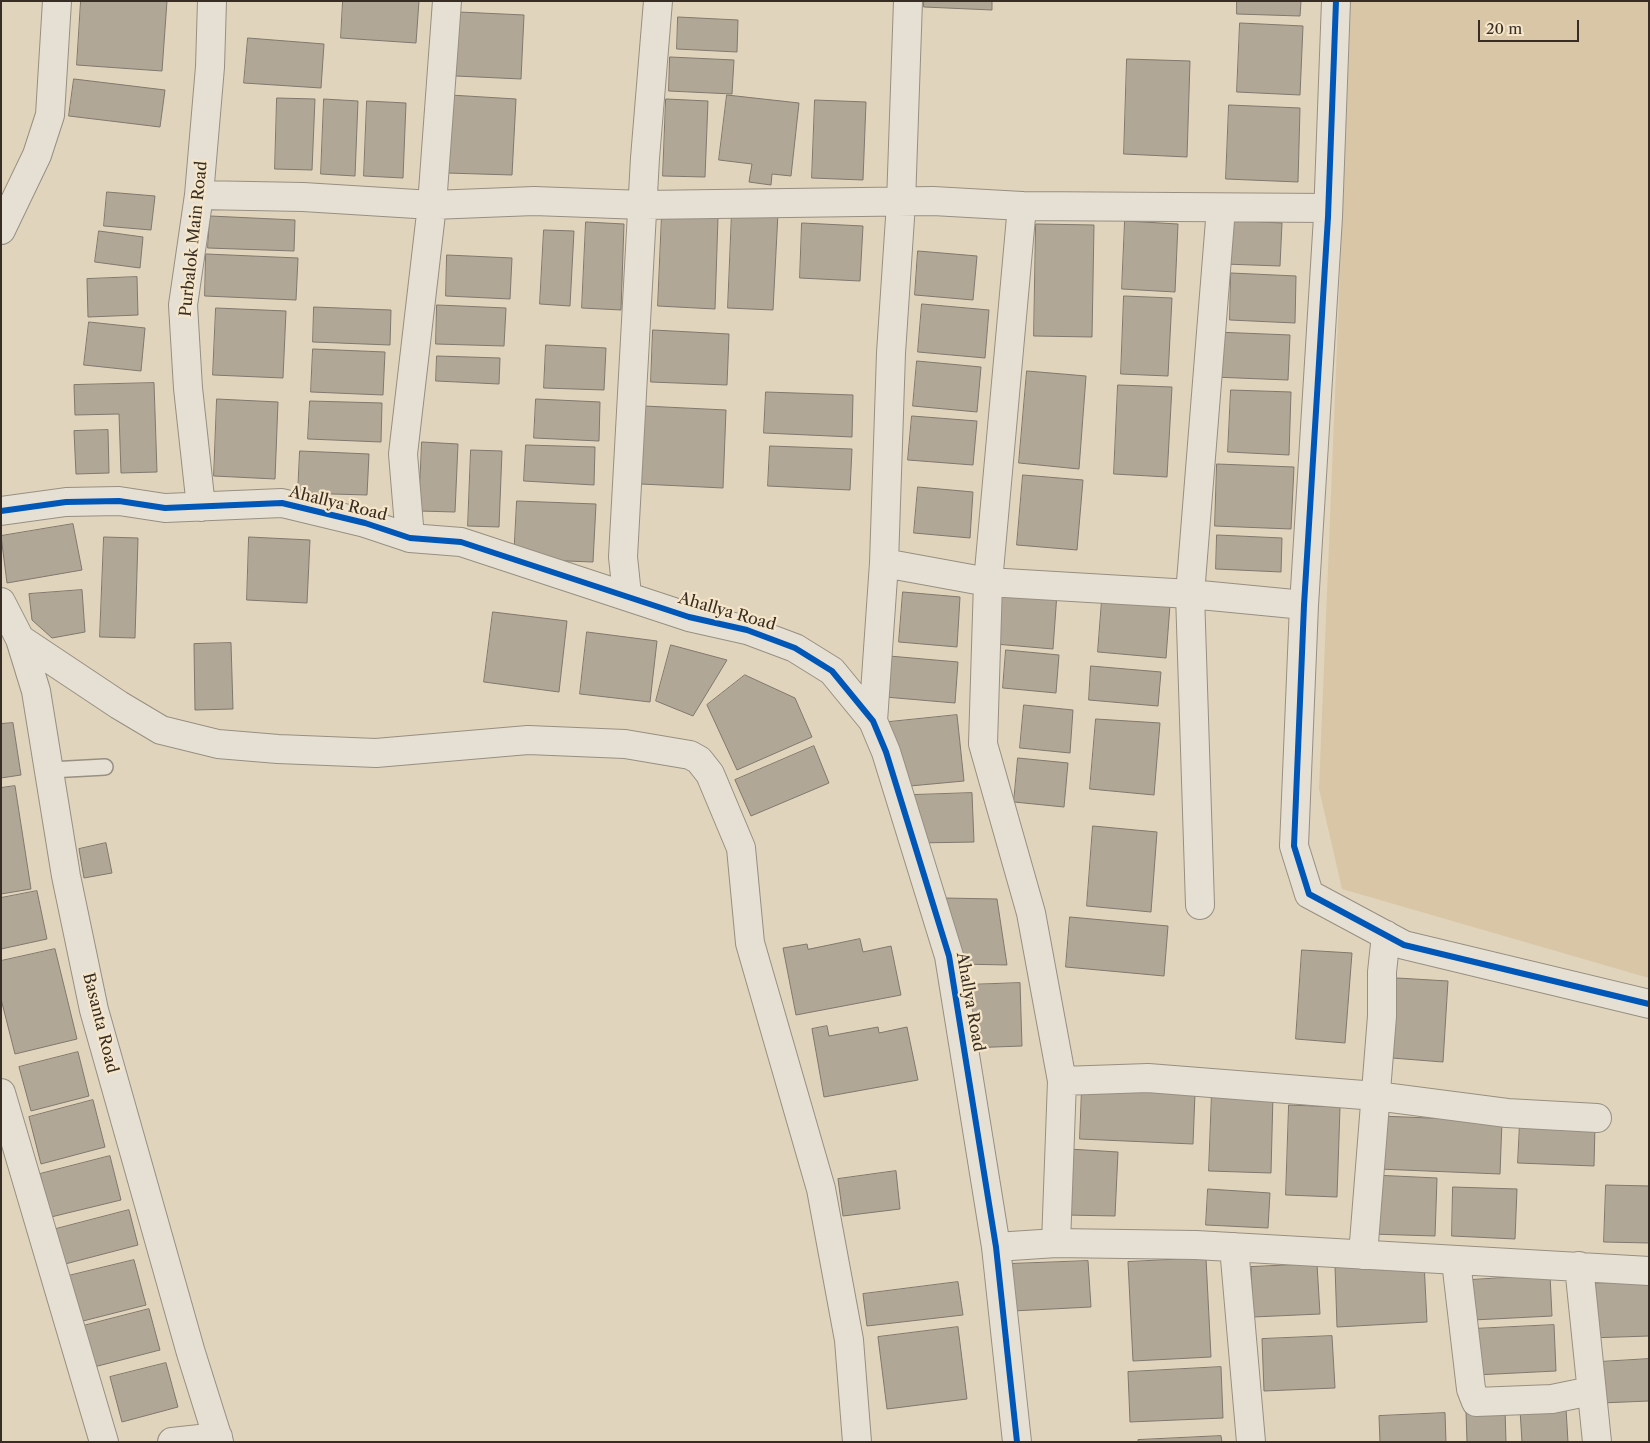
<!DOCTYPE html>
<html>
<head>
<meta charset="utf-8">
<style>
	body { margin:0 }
	#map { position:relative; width:1650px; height:1443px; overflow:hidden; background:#e1d4bc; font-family:"Libre Caslon Text",serif }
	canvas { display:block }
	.frame { position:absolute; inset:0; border:2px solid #372d24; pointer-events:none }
	.scale { position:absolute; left:1478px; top:20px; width:101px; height:22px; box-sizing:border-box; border:2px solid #372d24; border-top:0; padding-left:6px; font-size:15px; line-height:18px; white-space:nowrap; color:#372d24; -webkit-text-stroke:4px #f5e6ca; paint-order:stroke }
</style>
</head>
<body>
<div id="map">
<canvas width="1650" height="1443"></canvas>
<div class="frame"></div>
<div class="scale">20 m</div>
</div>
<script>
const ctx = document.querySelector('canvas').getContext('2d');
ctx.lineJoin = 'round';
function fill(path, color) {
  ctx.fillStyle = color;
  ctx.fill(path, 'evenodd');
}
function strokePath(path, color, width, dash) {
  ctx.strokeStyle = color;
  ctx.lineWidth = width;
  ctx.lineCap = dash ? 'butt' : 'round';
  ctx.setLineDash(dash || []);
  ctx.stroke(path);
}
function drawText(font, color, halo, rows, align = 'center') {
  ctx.font = font + ' "Libre Caslon Text",serif';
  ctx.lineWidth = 4.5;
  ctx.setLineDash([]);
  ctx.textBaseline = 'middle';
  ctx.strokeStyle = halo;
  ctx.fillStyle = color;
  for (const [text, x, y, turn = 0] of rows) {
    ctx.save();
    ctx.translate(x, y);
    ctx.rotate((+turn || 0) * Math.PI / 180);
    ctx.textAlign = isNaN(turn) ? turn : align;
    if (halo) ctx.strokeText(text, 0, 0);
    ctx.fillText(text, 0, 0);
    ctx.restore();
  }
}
const green = new Path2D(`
	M1351,1h298v977l-307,-89 -23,-100z`);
const building = new Path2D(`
	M81,1h86l-5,70 -85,-6z
	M343,1h76l-3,42 -75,-5z
	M924,1h68v9l-68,-3z
	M1237,1h64l-1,15 -63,-2z
	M459,12l65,3 -3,64 -65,-3z
	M678,17l60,3 -1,32 -60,-3z
	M1240,23l63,3 -3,69 -63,-3z
	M248,38l76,6 -3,44 -77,-5z
	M670,57l64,3 -2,34 -63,-3z
	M1127,59l63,2 -3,96 -63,-3z
	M74,79l91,11 -5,37 -91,-11z
	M450,95l66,4 -4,76 -65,-2z
	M727,95l72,8 -8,73 -19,-2 -1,11 -22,-3 3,-18 -33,-4z
	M277,98l38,1 -3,71 -37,-1z
	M324,99l34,2 -3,75 -34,-2z
	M666,99l42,2 -3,76 -42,-1z
	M815,100l51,2 -3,78 -51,-2z
	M367,101l39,2 -3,75 -39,-2z
	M1229,105l71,3 -2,74 -72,-3z
	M107,192l48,4 -4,34 -47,-4z
	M732,211l46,2 -5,97 -45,-2z
	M662,214l56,3 -3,92 -57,-3z
	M210,216l85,4 -1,31 -86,-3z
	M1225,220l57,3 -2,43 -56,-2z
	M1125,221l53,3 -3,68 -53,-3z
	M586,222l38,2 -3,86 -39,-2z
	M802,223l61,3 -3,55 -60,-3z
	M1036,224l58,1 -2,112 -58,-1z
	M544,230l30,1 -4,75 -30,-2z
	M99,231l44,6 -3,31 -45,-6z
	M918,251l59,5 -4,44 -58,-5z
	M206,254l92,4 -2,42 -91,-4z
	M447,255l65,3 -2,41 -64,-3z
	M1231,273l65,3 -1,47 -65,-3z
	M137,277l1,38 -50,2 -1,-38z
	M1124,296l48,2 -4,78 -47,-2z
	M922,304l67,6 -4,48 -67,-6z
	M437,305l69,3 -2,38 -68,-2z
	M314,307l77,3 -1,35 -77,-3z
	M216,308l70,3 -3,67 -70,-3z
	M89,322l56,6 -4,43 -57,-6z
	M653,330l76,4 -2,51 -76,-3z
	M1215,332l75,3 -2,45 -75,-3z
	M546,345l60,3 -2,42 -60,-2z
	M313,349l72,3 -2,43 -72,-3z
	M437,356l63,2 -1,26 -63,-3z
	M917,361l64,6 -4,45 -64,-6z
	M1027,371l59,5 -7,93 -60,-6z
	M154,383l3,89 -36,1 -2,-59 -44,1 -1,-30z
	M1118,385l54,2 -5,90 -53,-3z
	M1231,390l60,2 -2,63 -61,-3z
	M766,392l87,3 -1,42 -88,-4z
	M217,399l61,3 -3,77 -61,-3z
	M536,399l64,3 -1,39 -65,-3z
	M310,401l72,2 -1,39 -73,-3z
	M644,406l82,4 -3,78 -82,-4z
	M912,416l65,5 -4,44 -65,-5z
	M108,430l1,43 -33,1 -2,-43z
	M422,442l36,2 -3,68 -36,-1z
	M526,445l69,2 -1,38 -70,-4z
	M770,446l82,3 -2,41 -82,-4z
	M471,450l31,1 -3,76 -31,-1z
	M300,451l69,3 -2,41 -69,-2z
	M1217,464l77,3 -3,62 -76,-3z
	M1023,475l60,5 -6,70 -60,-5z
	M918,487l55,5 -3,46 -56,-5z
	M517,501l79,3 -3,58 -79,-3z
	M73,524l9,46 -75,13 -6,-47z
	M1217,535l65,3 -1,34 -65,-3z
	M104,537l34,1 -3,100 -35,-1z
	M249,537l61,3 -3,63 -60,-3z
	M1000,588l57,5 -4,56 -58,-5z
	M82,590l3,42 -33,6 -20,-18 -3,-26z
	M903,592l57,5 -3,50 -58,-5z
	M1102,600l68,5 -4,53 -68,-6z
	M493,612l74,9 -8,71 -75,-10z
	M587,632l70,9 -7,61 -70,-8z
	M231,643l2,66 -38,1 -1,-66z
	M671,645l56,15 -34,56 -37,-15z
	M1006,650l53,5 -3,38 -53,-5z
	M889,656l69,6 -3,41 -70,-6z
	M1091,666l70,6 -3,34 -69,-6z
	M745,675l50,23 17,39 -75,33 -30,-65z
	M1024,705l49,5 -3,43 -50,-5z
	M957,715l7,66 -65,6 -10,-65z
	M1096,719l64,4 -6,72 -64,-6z
	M13,723l8,52 -20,3v-54z
	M814,746l15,37 -78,33 -16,-36z
	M1018,758l50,5 -4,44 -50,-5z
	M15,786l16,103 -30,5v-106z
	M972,793l2,49 -59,1 -2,-48z
	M1093,826l64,6 -6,80 -64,-6z
	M106,843l6,30 -28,5 -5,-29z
	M37,891l10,48 -46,10v-51z
	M944,898l53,1 10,66 -48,-1z
	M1070,917l98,9 -4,50 -98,-9z
	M860,939l3,13 28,-6 10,49 -105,20 -13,-67 24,-4 1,5z
	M55,949l22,90 -62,15 -14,-55v-38z
	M1302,950l50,3 -7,90 -49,-4z
	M1397,978l51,3 -5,81 -51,-4z
	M1020,983l2,63 -55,2 -2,-63z
	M827,1026l2,10 49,-9 1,6 28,-6 11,53 -94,17 -12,-68z
	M78,1052l11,44 -58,15 -12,-44z
	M1082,1088l113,5 -2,51 -113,-5z
	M1212,1092l61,2 -2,79 -62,-2z
	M93,1100l12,47 -64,17 -12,-47z
	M1289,1105l51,2 -3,90 -51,-2z
	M1380,1116l122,5 -2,53 -122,-5z
	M1520,1123l75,3 -1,40 -76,-3z
	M1069,1149l49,3 -3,64 -49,-1z
	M110,1156l11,44 -70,17 -11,-43z
	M896,1171l4,38 -57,7 -5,-37z
	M1373,1175l64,3 -2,58 -64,-2z
	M1606,1185l43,1v57l-45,-1z
	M1453,1187l64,2 -2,50 -63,-3z
	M1208,1189l62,4 -2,35 -62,-3z
	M129,1210l9,35 -73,19 -9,-35z
	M1206,1258l5,99 -78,4 -5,-99z
	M134,1260l12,45 -67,17 -11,-46z
	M1088,1261l3,46 -79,4 -3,-47z
	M1424,1262l3,60 -90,5 -2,-61z
	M1317,1264l3,50 -67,3 -2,-50z
	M1550,1275l2,41 -79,4 -2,-40z
	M1649,1281v55l-60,2 -3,-54z
	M958,1282l5,33 -96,11 -4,-32z
	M149,1309l11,41 -66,17 -11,-41z
	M1554,1325l2,46 -81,4 -3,-46z
	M958,1327l9,72 -80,10 -9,-72z
	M1332,1336l3,52 -71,3 -2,-52z
	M1649,1359v42l-48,2 -2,-41z
	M166,1363l12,44 -56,15 -12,-45z
	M1221,1367l2,51 -93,4 -2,-50z
	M1566,1408l2,34h-46l-2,-32z
	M1505,1410l1,32h-39l-1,-30z
	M1445,1413l1,29h-66l-1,-26z
	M1221,1436l1,6h-84v-2z`);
const service = new Path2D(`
	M50,770l55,-3`);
const minor = new Path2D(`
	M1336,1l-8,216 -24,388 -10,241 15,48 95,51 245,59
	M199,195l104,2 129,8 102,-4 109,4 290,-4 89,5 306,2
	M1022,206l-34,376 -5,162 48,169 31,168
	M1,230l36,-75 13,-40 7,-114
	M201,507l-13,-119 -5,-83 16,-110 11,-128 2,-66
	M1,511l65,-9 53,-1 46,7 117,-5 83,20 45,15 51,4 228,75 58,13 48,18 37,23 41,50 13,31 63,204 47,291 21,195
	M410,538l-7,-84 29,-249 15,-204
	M884,563l104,19 202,12 114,11
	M627,595l-4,-38 22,-399 13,-157
	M1,602l19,37 16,52 30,185 28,134 97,343 28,89
	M20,639l99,66 42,25 57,14 60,5 98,4 152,-13 97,4 65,11 9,5 11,14 31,74 9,95 71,246 28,151 8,102
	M873,721l11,-158 7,-210 10,-150 7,-202
	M1200,905l-10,-311 31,-386
	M1,1093l103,349
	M1056,1243l6,-162 86,-3 228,18 131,17 90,5
	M996,1247l60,-4 140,2 453,26
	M1234,1247l17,195
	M1363,1255l19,-239v-44l4,-37
	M1456,1261l15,128 5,13 76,-3 39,-8
	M1579,1266l18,176
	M172,1442l46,-5`);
const cycleway = new Path2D(`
	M1336,1l-8,216 -24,388 -10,241 15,48 95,51 245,59
	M1,511l65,-9 53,-1 46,7 117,-5 83,20 45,15 51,4 228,75 58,13 48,18 37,23 41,50 13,31 63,204 47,291 21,195`);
const streetNames = [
	["Purbalok Main Road",194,239,-84],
	["Ahallya Road",338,504,14],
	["Ahallya Road",727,612,16],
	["Ahallya Road",970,1002,80],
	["Basanta Road",100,1023,76]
];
fill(green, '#d8c6a7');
fill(building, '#b1a797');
strokePath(building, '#80786c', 1);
strokePath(service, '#978f81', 18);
strokePath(minor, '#978f81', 30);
strokePath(service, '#e6e0d4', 15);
strokePath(minor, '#e6e0d4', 28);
strokePath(cycleway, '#0057b8', 6);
drawText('16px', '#372d24', '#f5e6ca', streetNames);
</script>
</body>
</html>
